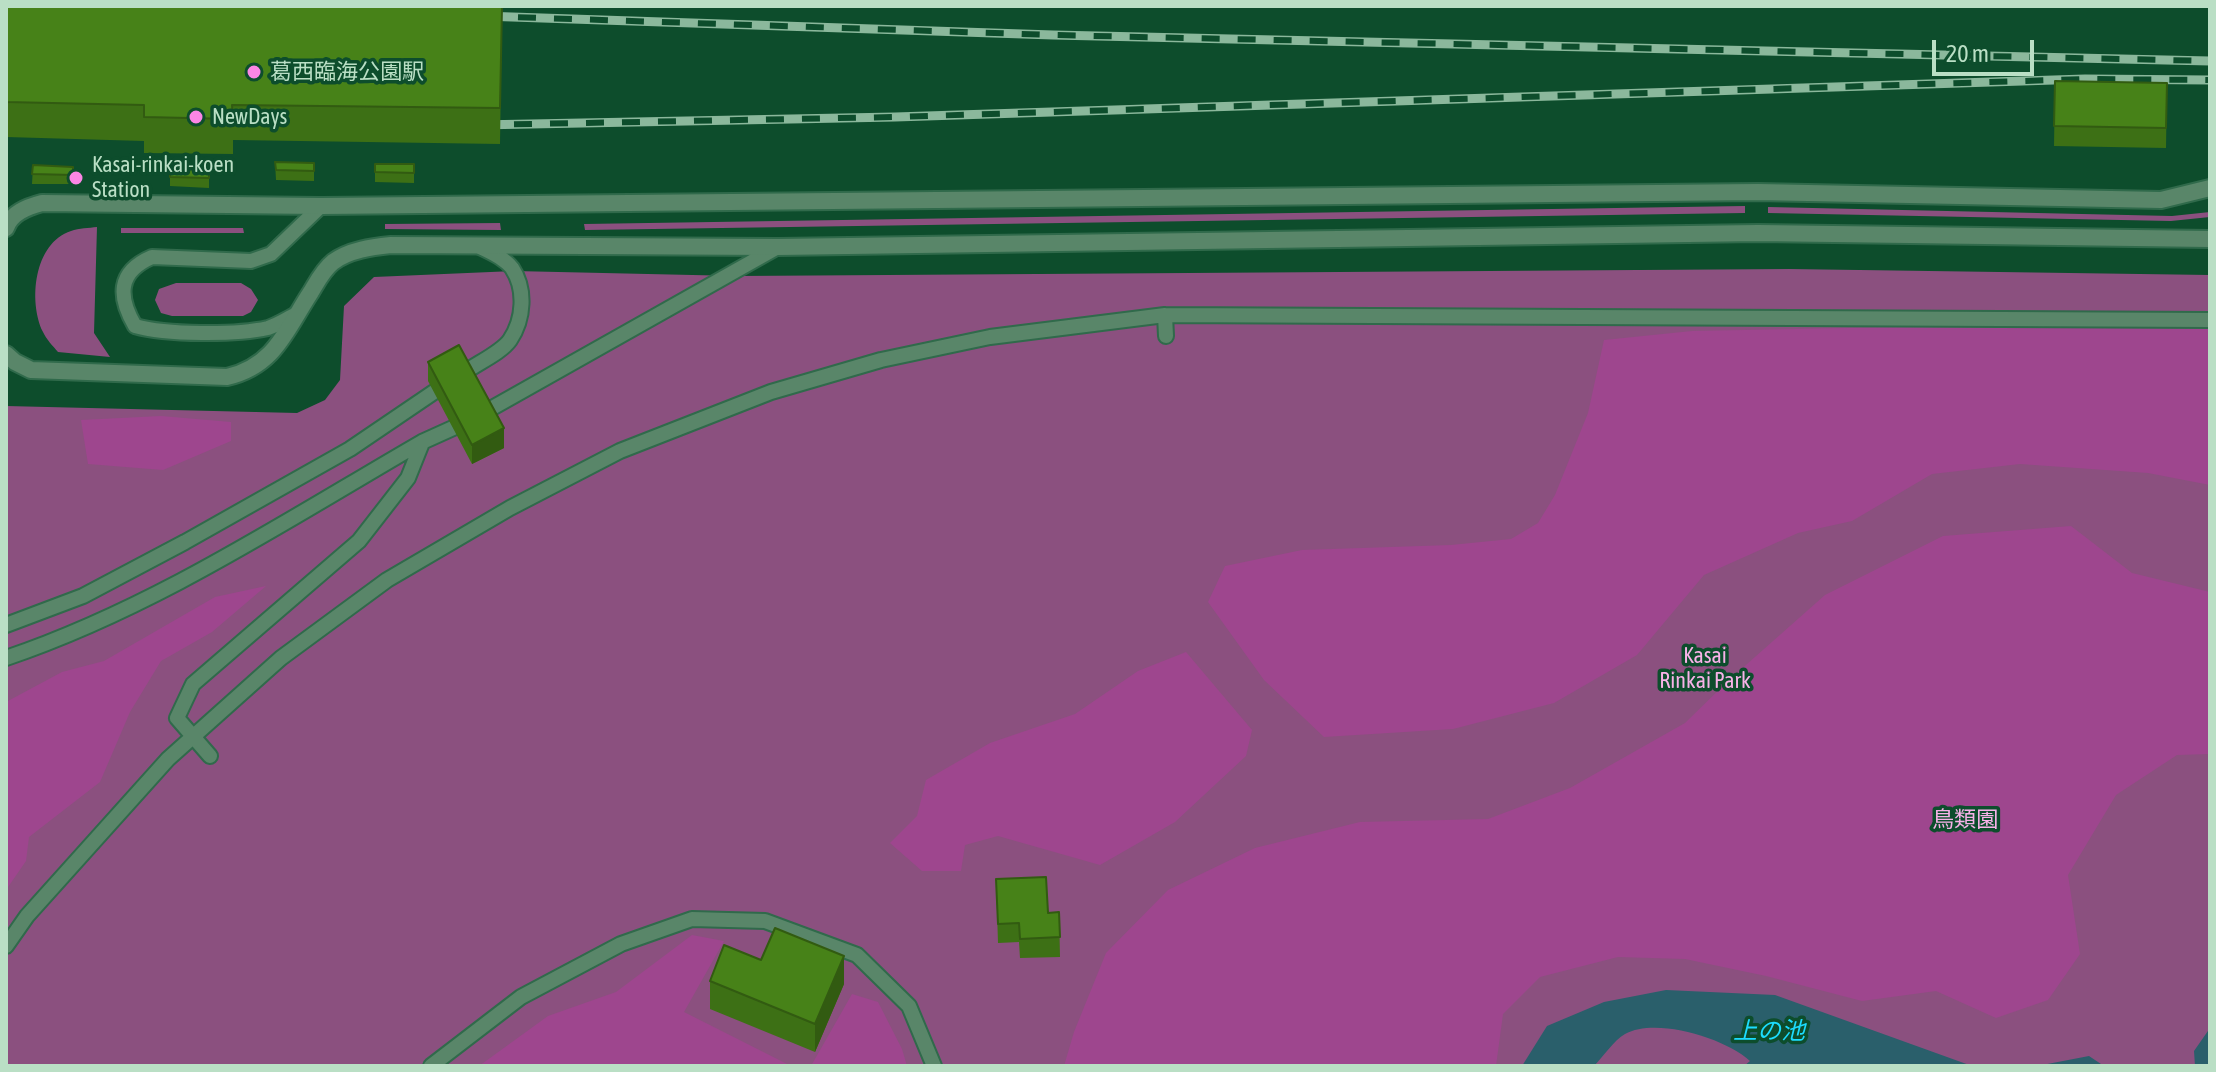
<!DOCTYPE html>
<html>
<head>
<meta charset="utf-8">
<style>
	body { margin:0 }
	#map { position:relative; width:2216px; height:1072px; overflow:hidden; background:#0d4d2c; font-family:"Asap Condensed",sans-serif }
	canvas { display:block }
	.frame { position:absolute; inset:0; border:8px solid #badfc5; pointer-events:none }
	.scale { position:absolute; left:1932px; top:40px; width:102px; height:36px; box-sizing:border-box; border:4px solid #badfc5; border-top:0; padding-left:10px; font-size:24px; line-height:28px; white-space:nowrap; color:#badfc5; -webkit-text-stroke:6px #0d4d2c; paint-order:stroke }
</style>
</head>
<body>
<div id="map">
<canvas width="2216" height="1072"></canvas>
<div class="frame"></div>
<div class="scale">20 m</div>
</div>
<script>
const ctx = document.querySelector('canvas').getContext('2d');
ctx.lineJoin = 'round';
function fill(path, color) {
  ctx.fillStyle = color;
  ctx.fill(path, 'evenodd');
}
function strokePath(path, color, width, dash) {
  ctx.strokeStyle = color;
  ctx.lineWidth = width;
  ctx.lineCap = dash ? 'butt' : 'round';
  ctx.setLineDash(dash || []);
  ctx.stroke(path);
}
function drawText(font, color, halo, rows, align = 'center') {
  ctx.font = font + ' "Asap Condensed","Noto Sans JP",sans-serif';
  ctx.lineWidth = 7;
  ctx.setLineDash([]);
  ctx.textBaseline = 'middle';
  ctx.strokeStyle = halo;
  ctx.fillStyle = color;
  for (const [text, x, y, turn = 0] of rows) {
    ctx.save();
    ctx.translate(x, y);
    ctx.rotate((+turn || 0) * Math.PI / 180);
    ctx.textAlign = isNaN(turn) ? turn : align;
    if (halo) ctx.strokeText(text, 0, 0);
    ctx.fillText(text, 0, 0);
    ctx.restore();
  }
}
const green = new Path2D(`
	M1745,206v7l-1160,17 -1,-6z
	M1768,207l404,9 38,-4v5l-39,4 -403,-8z
	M500,223l1,7 -116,-1v-5z
	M97,227l-3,106 16,24 -52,-5c-5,-6 -12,-13 -15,-20 -15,-31 -9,-89 28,-101 8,-3 18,-3 26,-4z
	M121,228h122l1,5h-123z
	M1789,269l421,6v791h-2204v-660l291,7 28,-13 15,-20 4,-74 30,-29 140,-6 223,5z
	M176,283h65l10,6 7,11 -7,12 -8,4h-71l-11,-3 -6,-13 4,-11z`);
const forest = new Path2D(`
	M2210,321v164l-62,-12 -128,-9 -88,10 -80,47 -54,12 -94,42 -67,80 -83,48 -101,26 -129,8 -60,-57 -56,-78 17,-36 77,-16 149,-5 60,-6 27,-16 17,-28 33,-82 16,-73 88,-9z
	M161,416l70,6v19l-68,29 -75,-6 -7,-44z
	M2071,526l61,47 78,19v162l-33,1 -61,40 -48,80 12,79 -32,46 -52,18 -60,-27 -74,10 -96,-25 -81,-17 -67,-2 -78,20 -37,37 -7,52h-432l10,-34 32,-79 62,-63 87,-42 105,-26 128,-3 82,-31 115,-65 44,-43 96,-85 118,-59z
	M266,586l-54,46 -51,29 -31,51 -30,70 -71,55 -3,24 -20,29v-188l56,-30 42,-11 111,-64z
	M1186,652l66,78 -6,26 -71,66 -75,43 -102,-29 -33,9 -4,26h-39l-32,-28 27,-27 9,-36 64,-37 85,-29 63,-43z
	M692,935l32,6 -40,71 107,54h-312l69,-50 68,-24z
	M852,994l26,8 24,47 5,17h-96z`);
const water = new Path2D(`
	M1666,990l109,5 197,71h-228l6,-5c-25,-23 -94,-44 -125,-27 -11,6 -22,23 -31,32h-72l25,-40 57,-24z
	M2210,1028v38h-15l-1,-15z
	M2089,1056l15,10h-67z`);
const service = new Path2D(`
	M297,314c-9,4 -19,11 -29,14 -31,7 -102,7 -133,-2 -17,-29 -18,-54 17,-69l99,4 20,-7 50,-48
	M1165,315l1,21
	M464,373c13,-10 37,-20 46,-33 14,-21 16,-51 2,-72 -8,-10 -20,-15 -32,-21
	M485,412l293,-165
	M6,625l77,-29 102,-54 165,-93 84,-57
	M6,658c148,-50 281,-138 416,-216l31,-14
	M210,756l-33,-38 16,-34 166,-143 49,-63 14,-35
	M6,946l21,-30 141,-157 113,-101 106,-78 123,-72 110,-57 151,-59 110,-32 109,-23 175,-22 1045,5
	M431,1066l90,-69 100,-53 71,-25 73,2 92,34 52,51 25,60`);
const tertiary = new Path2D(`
	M6,228c5,-15 21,-21 36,-25l279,3 1437,-14 403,8 49,-12
	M6,354l9,8 16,8 196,7c48,-11 59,-47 84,-85 6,-10 12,-22 22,-30 16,-12 39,-15 58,-17l387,2 980,-14 452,6`);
const rail = new Path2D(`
	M482,16l571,19 1157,26
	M478,125l417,-8 1190,-38 125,1`);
const wall = new Path2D(`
	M6,6h496l-2,138 -267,-4v14l-89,-1v-12l-138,-4z
	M2055,81l112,2 -1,65 -112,-2z
	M275,162l39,1v18l-38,-1z
	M375,164h39v19l-39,-1z
	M33,165l40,2v17h-41z
	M170,168l39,1v19l-39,-2z
	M428,362l76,86 -32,16 -44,-83z
	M996,879l52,34 11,-1 1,45 -40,1 -1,-16 -21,1z
	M761,960l83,24 -29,68 -105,-43v-28z`);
const shadedWall = new Path2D(`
	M504,428v20l-32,16v-19z
	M844,956v28l-29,68v-28z`);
const building = new Path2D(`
	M6,6h496l-2,102 -268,-3 1,14 -89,-2v-12l-138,-3z
	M2055,81l112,2 -1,45 -112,-2z
	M275,162l39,1v8l-38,-1z
	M375,164h39v9l-39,-1z
	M33,165l40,2v8l-41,-1z
	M170,168l39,1v9l-39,-1z
	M459,345l45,83 -32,17 -44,-83z
	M1046,877l2,36 11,-1 1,25 -40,2 -1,-16 -21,1 -2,-45z
	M775,928l69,28 -29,68 -105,-43 14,-36 37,15z`);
const markers = [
	[254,72,8,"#fb86e5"],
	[196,117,8,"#fb86e5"],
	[76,178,8,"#fb86e5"]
];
const poiNames = [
	["葛西臨海公園駅",270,72],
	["NewDays",212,117],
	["Kasai-rinkai-koen",92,165],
	["Station",92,190]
];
const parkNames = [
	["Kasai",1705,656],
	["Rinkai Park",1705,681],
	["鳥類園",1965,820]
];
const waterNames = [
	["上の池",1769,1031]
];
fill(green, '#8b507f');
fill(forest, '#9e468e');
fill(water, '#2a5f6b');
strokePath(service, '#306a4b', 18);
strokePath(tertiary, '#306a4b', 20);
strokePath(service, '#598669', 14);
strokePath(tertiary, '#598669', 16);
strokePath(rail, '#8bb89c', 9);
strokePath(rail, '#0d4d2c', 6, [18]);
fill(wall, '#3d7015');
fill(shadedWall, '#325b11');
fill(building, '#478218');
strokePath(building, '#325b11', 2);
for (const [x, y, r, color] of markers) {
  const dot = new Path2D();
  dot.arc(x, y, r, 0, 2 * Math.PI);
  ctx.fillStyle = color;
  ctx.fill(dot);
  strokePath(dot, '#0d4d2c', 3);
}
drawText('22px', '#badfc5', '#0d4d2c', poiNames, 'left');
drawText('22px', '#f8b2e8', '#0d4d2c', parkNames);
drawText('italic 24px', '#1cdcfe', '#0d4d2c', waterNames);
</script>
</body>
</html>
